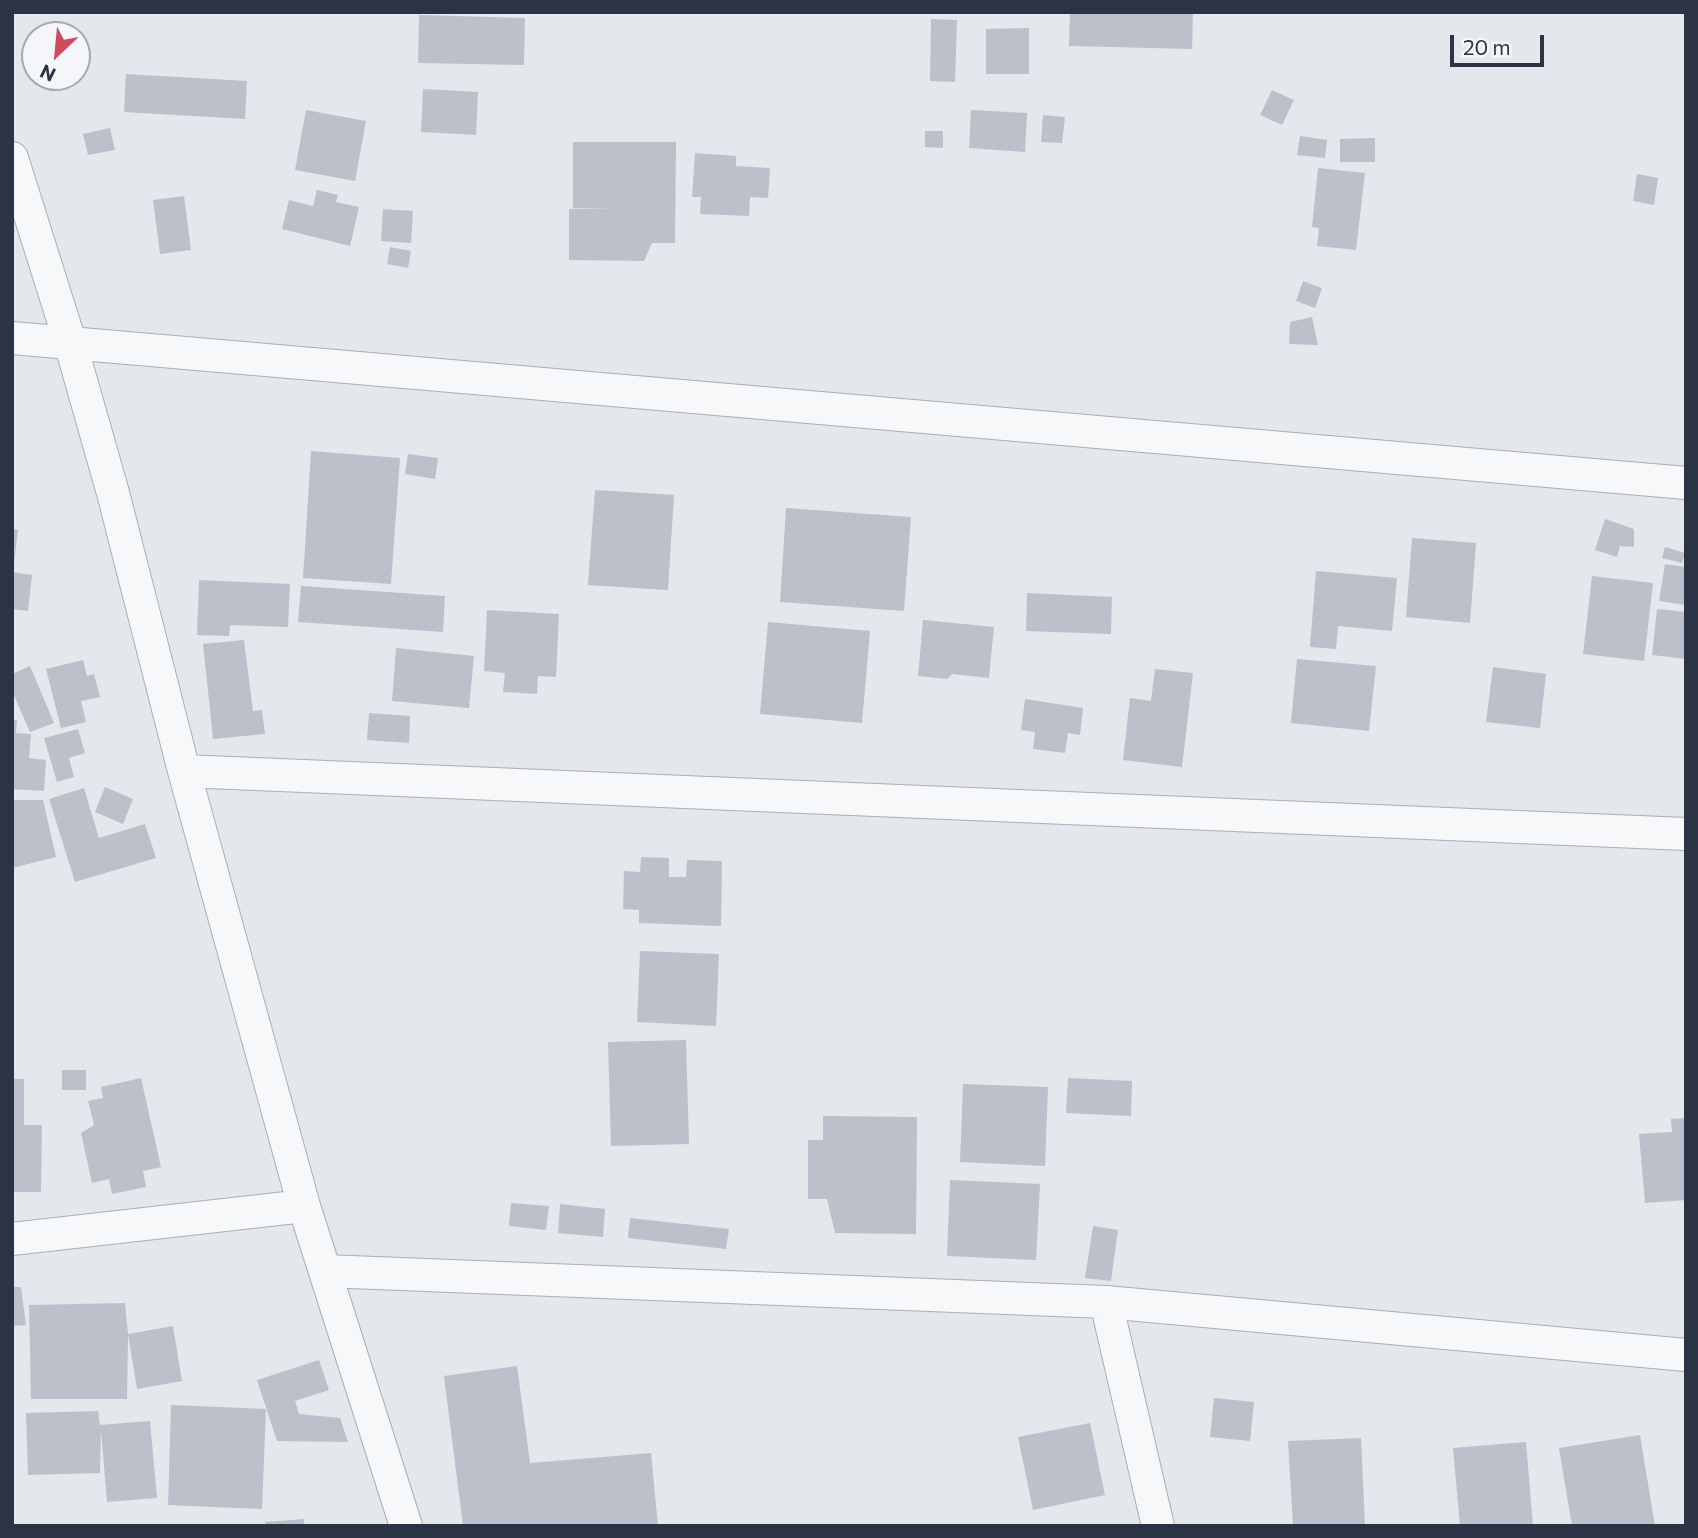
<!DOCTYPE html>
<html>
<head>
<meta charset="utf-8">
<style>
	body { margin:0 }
	#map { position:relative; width:1698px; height:1538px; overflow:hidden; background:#e4e7ec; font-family:Commissioner,sans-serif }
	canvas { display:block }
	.frame { position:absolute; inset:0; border:14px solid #2b3445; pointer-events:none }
	.north { position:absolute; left:21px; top:21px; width:70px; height:70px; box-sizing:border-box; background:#f4f6f9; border:2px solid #a4a8b1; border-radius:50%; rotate:206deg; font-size:19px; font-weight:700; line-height:28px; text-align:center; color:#2b3445 }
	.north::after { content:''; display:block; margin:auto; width:24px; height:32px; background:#d1495b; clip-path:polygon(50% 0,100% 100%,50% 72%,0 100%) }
	.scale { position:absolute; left:1450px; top:35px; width:94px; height:32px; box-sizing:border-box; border:4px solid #2b3445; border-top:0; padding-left:9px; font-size:21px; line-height:24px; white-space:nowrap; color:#2b3445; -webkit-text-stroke:5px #f4f6f9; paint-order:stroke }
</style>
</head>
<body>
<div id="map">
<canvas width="1698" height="1538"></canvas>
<div class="frame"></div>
<div class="north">N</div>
<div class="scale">20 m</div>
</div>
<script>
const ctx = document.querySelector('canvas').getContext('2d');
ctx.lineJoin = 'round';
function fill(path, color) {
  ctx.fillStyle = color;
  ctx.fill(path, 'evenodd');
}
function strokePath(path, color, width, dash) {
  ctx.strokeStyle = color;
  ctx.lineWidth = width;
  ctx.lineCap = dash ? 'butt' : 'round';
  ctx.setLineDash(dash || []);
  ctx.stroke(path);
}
const building = new Path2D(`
	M1070,12h123l-1,37 -123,-3z
	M419,15l106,3 -1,47 -106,-2z
	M931,19l26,1 -2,62 -25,-1z
	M1029,28v46h-43v-45z
	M126,74l121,7 -2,38 -121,-7z
	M423,89l55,3 -2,43 -55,-3z
	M1272,90l22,10 -12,25 -22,-10z
	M306,110l60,11 -11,60 -60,-11z
	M971,110l56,3 -2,39 -56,-4z
	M1043,115l22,2 -3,26 -21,-1z
	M110,128l5,22 -27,5 -5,-21z
	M925,131h18v17l-18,-1z
	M1300,136l27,4 -2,18 -28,-3z
	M1375,138v24h-35v-23z
	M573,142h103l-1,101h-23l-8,18 -75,-1v-51l43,-1h-39z
	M695,153l41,3v10l34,2 -2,30 -18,-1 -1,19 -49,-2 1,-17h-9z
	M1318,168l47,5 -9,77 -39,-4 2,-18 -7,-1z
	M1637,174l21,4 -4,27 -21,-4z
	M317,190l21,5 -2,7 23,5 -9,39 -68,-17 7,-29 24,6z
	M184,196l7,54 -31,4 -7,-54z
	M383,209l30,2 -2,32 -30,-2z
	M390,247l21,4 -3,17 -21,-4z
	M1303,281l19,7 -7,20 -19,-7z
	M1312,317l6,28 -29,-1 1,-22z
	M311,451l89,7 -9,126 -88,-6z
	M408,454l30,4 -3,21 -30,-5z
	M595,490l79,5 -6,95 -80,-5z
	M786,508l125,9 -7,94 -124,-9z
	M1605,519l29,10v18l-14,-1 -3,11 -22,-7z
	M12,529l6,1 -4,33h-2z
	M1412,538l64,5 -6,80 -64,-6z
	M1665,547l20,6 -3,10 -20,-5z
	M1665,564l21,3v38l-27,-4z
	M1316,571l81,7 -5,53 -54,-5 -2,23 -26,-2z
	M12,572l20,3 -4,36 -16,-2z
	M1592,576l61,7 -9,78 -61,-7z
	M199,580l91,4 -2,43 -58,-2 -1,11 -32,-1z
	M301,586l144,10 -2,36 -145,-10z
	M1027,593l85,4 -1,37 -85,-3z
	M1657,609l29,3v47l-34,-4z
	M487,610l72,4 -3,63 -18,-1 -1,18 -34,-2 2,-19 -21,-2z
	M923,620l71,7 -5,51 -37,-4 -5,5 -29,-3z
	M768,622l102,9 -8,92 -102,-9z
	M244,640l9,71 9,-1 3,24 -52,5 -10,-95z
	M396,648l78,8 -5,52 -77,-7z
	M1297,659l79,7 -7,65 -78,-8z
	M83,660l4,16 7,-2 6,23 -19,4 5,21 -25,6 -15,-59z
	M30,666l24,57 -24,9 -18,-41v-17z
	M1493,667l53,7 -6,54 -54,-6z
	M1155,669l38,4 -11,94 -59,-7 7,-62 21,3z
	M1025,699l58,9 -3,27 -12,-2 -3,20 -32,-4 2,-17 -14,-2z
	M369,713l41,3 -1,27 -42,-3z
	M12,720h5l-1,13 15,1 -2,24 17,2 -2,31 -32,-2z
	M78,729l7,24 -16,5 5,19 -17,5 -13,-44z
	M105,787l28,12 -10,25 -28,-12z
	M84,788l15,50 46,-14 11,34 -81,24 -26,-83z
	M12,800h31l13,57 -44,11z
	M641,857l28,1v19h17l1,-17 35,1 -1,65 -82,-3v-13l-16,-1 1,-38 16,1z
	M640,951l79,3 -3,72 -79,-4z
	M686,1040l3,104 -78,2 -3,-104z
	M62,1070h24v20h-24z
	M141,1078l20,89 -18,4 3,16 -34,7 -3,-15 -17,4 -11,-50 13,-8 -6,-24 15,-3 -2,-11z
	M1068,1078l64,3 -1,35 -65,-3z
	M12,1079h12v46h18l-1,67h-29z
	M963,1084l85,3 -3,79 -85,-4z
	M823,1116l94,1 -1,117 -81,-1 -8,-34h-19v-59h15z
	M1686,1118v82l-41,3 -6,-69 33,-2 -1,-13z
	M950,1180l90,4 -4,76 -89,-4z
	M511,1203l38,3 -3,24 -37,-4z
	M560,1204l45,5 -2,28 -45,-4z
	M630,1218l99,11 -3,20 -98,-11z
	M1093,1226l25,4 -7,51 -26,-3z
	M12,1287h9l5,38 -14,1z
	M125,1303l3,31 -1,65h-96l-2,-94z
	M173,1326l9,55 -45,8 -9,-55z
	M319,1360l10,30 -34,11 4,13 41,4 8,24 -71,-1 -20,-61z
	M517,1366l13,97 121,-10 7,73h-195l-19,-150z
	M1214,1398l40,4 -4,39 -40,-4z
	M171,1405l95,4 -4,100 -94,-4z
	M98,1411l2,14 50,-4 7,77 -50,4 -6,-72 -1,43 -72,2 -2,-62z
	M1090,1423l15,72 -72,15 -15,-73z
	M1640,1435l15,91h-83l-13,-78z
	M1361,1438l4,88h-72l-5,-85z
	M1526,1442l7,84h-73l-7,-78z
	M304,1519v7h-38l-1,-4z`);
const minor = new Path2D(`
	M12,158l58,184 43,151 71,278 120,435 102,320
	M12,338l1674,145
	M184,771l1502,63
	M12,1239l292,-33
	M325,1271l781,31 580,53
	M1106,1302l52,224`);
fill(building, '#bbc0ca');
strokePath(minor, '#a9aeb7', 34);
strokePath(minor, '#f7f8fa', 32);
</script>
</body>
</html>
